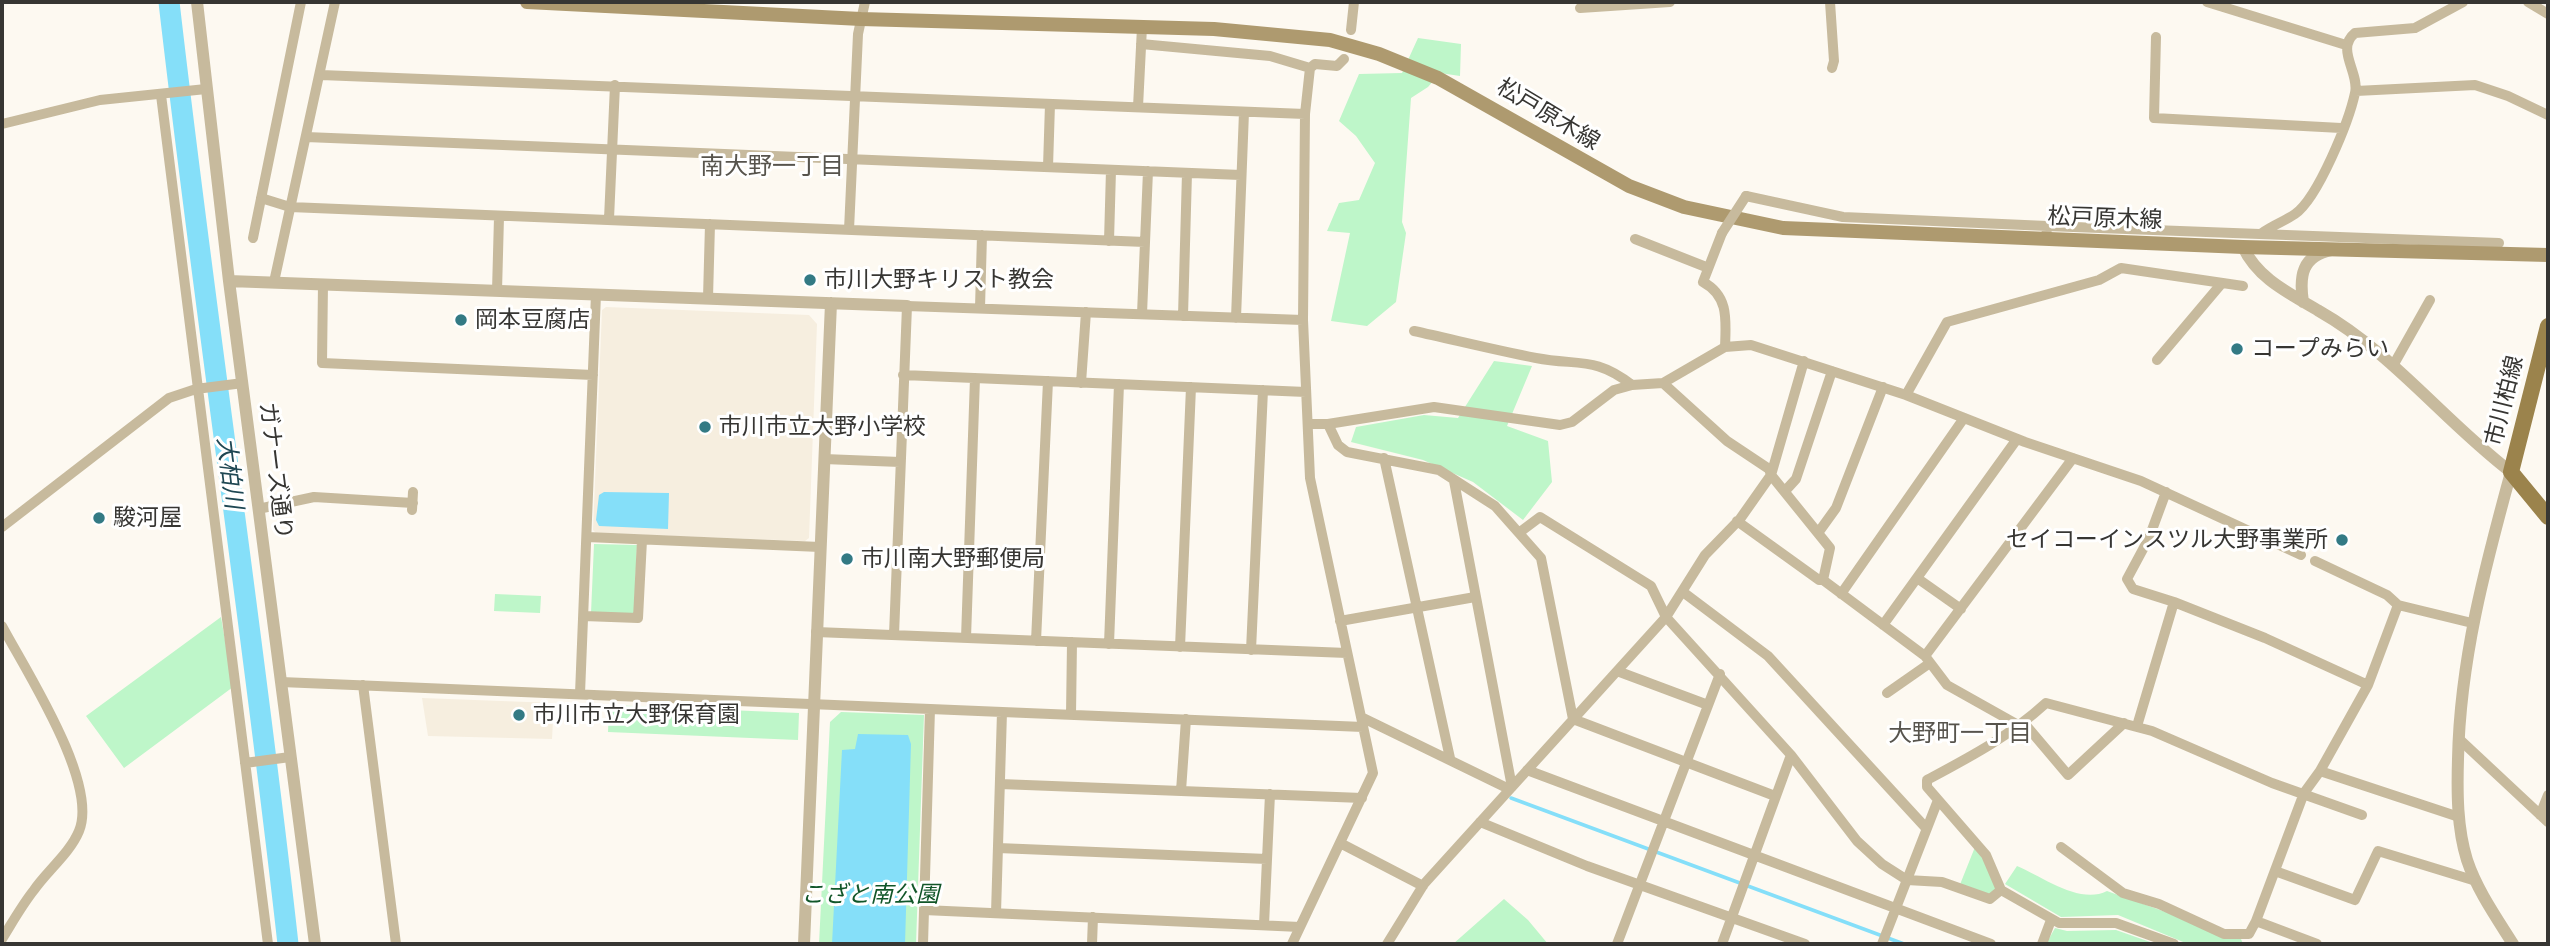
<!DOCTYPE html>
<html>
<head>
<meta charset="utf-8">
<style>
	body { margin:0 }
	#map { position:relative; width:2550px; height:946px; overflow:hidden; background:#fdf9f1; font-family:"Noto Serif",serif }
	canvas { display:block }
	.frame { position:absolute; inset:0; border:4px solid #373633; pointer-events:none }
</style>
</head>
<body>
<div id="map">
<canvas width="2550" height="946"></canvas>
<div class="frame"></div>
</div>
<script>
const ctx = document.querySelector('canvas').getContext('2d');
ctx.lineJoin = 'round';
function fill(path, color) {
  ctx.fillStyle = color;
  ctx.fill(path, 'evenodd');
}
function strokePath(path, color, width, dash) {
  ctx.strokeStyle = color;
  ctx.lineWidth = width;
  ctx.lineCap = dash ? 'butt' : 'round';
  ctx.setLineDash(dash || []);
  ctx.stroke(path);
}
function drawText(font, color, halo, rows, align = 'center') {
  ctx.font = font + ' "Noto Serif","Noto Sans JP",serif';
  ctx.lineWidth = 6;
  ctx.setLineDash([]);
  ctx.textBaseline = 'middle';
  ctx.strokeStyle = halo;
  ctx.fillStyle = color;
  for (const [text, x, y, turn = 0] of rows) {
    ctx.save();
    ctx.translate(x, y);
    ctx.rotate((+turn || 0) * Math.PI / 180);
    ctx.textAlign = isNaN(turn) ? turn : align;
    if (halo) ctx.strokeText(text, 0, 0);
    ctx.fillText(text, 0, 0);
    ctx.restore();
  }
}
const built = new Path2D(`
	M606,307l203,8 8,9 -8,214 -4,3 -209,-8 -3,-3 9,-220z
	M422,698l132,5 -2,36 -124,-3z`);
const green = new Path2D(`
	M1418,38l43,6 -1,32 -20,-3 -12,14 -17,11 -9,124 4,11 -10,69 -29,24 -36,-5 19,-88 -23,-2 12,-28 20,-3 16,-37 -19,-27 -17,-15 20,-47 43,-1z
	M1494,361l38,5 -25,60 41,15 4,41 -29,38 -50,-38 -50,-22 -72,-18 5,-15 68,-12 34,3z
	M594,544l43,1 -3,70 -43,-2z
	M495,594l46,2 -1,17 -46,-2z
	M221,617l12,70 -109,81 -38,-52z
	M609,705l190,8 -1,27 -190,-8z
	M841,712l83,3 -8,229h-97l11,-222z
	M1975,847l8,9 15,34 -9,6 -30,-9z
	M2017,866c26,11 63,39 90,25l134,48 2,5h-55l-70,-29 -57,2 -56,-33z
	M1504,899l24,21 20,24h-95z
	M2055,928l12,3 49,-1 40,14h-110z`);
const water = new Path2D(`
	M604,492l65,1 -1,36 -69,-3 -3,-6 3,-25z
	M858,734l50,1 3,9 -6,200h-73l10,-194 13,-1z`);
const stream = new Path2D(`
	M1511,798l393,146`);
const river = new Path2D(`
	M169,2c36,314 84,627 119,942`);
const minor = new Path2D(`
	M1830,2l4,59 -2,7
	M2207,2l139,43
	M2528,2l20,12
	M1580,8l90,-6
	M1351,30l3,-28
	M2156,37l-2,81 187,10
	M1141,44l129,12 40,12
	M321,75l984,39
	M2356,91l119,-6 33,11 40,19
	M161,95l107,849
	M1138,107l4,-80
	M2,124l98,-24 106,-11
	M306,137l935,38
	M1048,167l2,-63
	M1746,196l97,21 204,9
	M261,198l29,9 855,35
	M609,219l6,-134
	M849,230l9,-196 7,-32
	M1722,233l-19,49c26,14 23,38 22,65
	M2262,233c11,-8 23,-12 33,-19 23,-16 54,-93 60,-121 5,-20 -20,-44 0,-60l60,-5 48,-26
	M253,238l48,-236
	M1635,239l71,28
	M2046,240l1,-14 452,17
	M1109,241l2,-71
	M274,282l61,-280
	M323,284l-1,79 271,12
	M497,291l2,-74
	M708,298l2,-74
	M980,308l2,-73
	M1142,314l6,-143
	M1183,316l4,-143
	M1236,318l8,-206
	M1414,331c41,9 81,19 122,27 42,8 59,-2 96,27
	M2157,360l65,-77
	M1804,361l-33,114 59,73 -7,32 102,76 22,29 73,41
	M2394,364l36,-64
	M903,375l403,17
	M1081,383l5,-71
	M1906,395l41,-73 152,-42 22,-12 122,18
	M1308,424h20l106,-17 126,18 12,-3 42,-32 18,-5 31,-2 62,-36 26,-2 155,50 119,47 116,39 160,74
	M1328,424l10,21 9,7 92,18 56,36 46,52 32,161 202,77
	M1384,458l66,300
	M824,459l76,3
	M1454,481l58,306
	M1785,491l11,-12 36,-108
	M2166,492l-17,46 -22,41 6,10 41,13
	M258,509l56,-12 99,6
	M412,510l1,-18
	M1737,521l82,59h4
	M2,527l167,-129 27,-9 47,-6
	M1520,532l20,-15 111,69 15,31 125,138 66,86 25,23 25,16 35,2 48,17 11,-9 58,33h57l58,21
	M1818,533l18,-25 47,-121
	M587,537l233,10
	M2315,561l72,34 11,10 74,18
	M1917,578l44,31
	M1683,592l85,64 158,172
	M1841,594l123,-176
	M584,616l54,2 4,-78
	M1340,621l135,-24
	M1883,625l134,-186
	M2,626c24,45 97,157 77,205 -9,22 -32,40 -45,59 -12,15 -22,33 -32,49
	M816,632l531,21
	M894,635l13,-329 396,14
	M966,638l9,-260
	M1036,641l12,-260
	M1109,644l10,-260
	M1180,647l11,-260
	M1251,650l12,-260
	M1925,656l148,-198
	M1617,671l91,34
	M281,682l1082,45
	M363,685l33,259
	M1887,693l43,-30
	M580,694l16,-400
	M1071,715l1,-73
	M1361,717l148,72
	M2024,723l44,52 56,-52
	M2137,726l37,-124 91,36 103,47
	M2458,738l90,84
	M245,763l45,-6
	M1527,770l464,174
	M2320,771l139,46
	M1000,784l362,14
	M1181,791l5,-72
	M2540,815l8,-20
	M1480,822l107,44 218,78
	M1342,844l81,42
	M2061,847l62,46 36,11 65,30h25l7,-13
	M998,848l269,11
	M2275,871l80,29 23,-49 98,30
	M2001,890l-15,-35 -59,-68v-7c43,-23 83,-44 119,-77l106,28 120,52 90,32
	M924,910l376,17
	M996,913l6,-201
	M1264,925l6,-131
	M923,944l7,-235
	M1092,944l1,-27
	M1292,944l81,-171 -63,-295 -7,-158 2,-206 5,-46 5,-4 22,2 7,-7
	M1387,944l37,-60 242,-267 39,-62 35,-36 31,-44 -2,-6 -42,-28 -64,-58
	M1617,944l103,-270
	M1722,944l69,-189
	M1882,944l56,-144
	M2042,944l9,-24
	M2317,944l-61,-23 48,-128 16,-22 48,-86 30,-80`);
const tertiary = new Path2D(`
	M197,2l32,279 86,663
	M2243,247c15,32 46,46 76,64 74,42 125,110 192,161 -26,95 -51,188 -53,287 -1,33 -1,69 9,101 10,30 29,57 46,84
	M229,281l678,25
	M2303,302c-4,-26 -1,-46 28,-52
	M804,944l27,-641`);
const secondary = new Path2D(`
	M527,2l334,17 353,10 116,11 49,14 59,24 191,108 55,21 99,21 460,19 305,8`);
const primary = new Path2D(`
	M2548,326l-37,146 37,45`);
const minorBridge = new Path2D(`
	M1722,233l24,-37`);
const markers = [
	[810,280,7,"#337a84"],
	[461,320,7,"#337a84"],
	[2237,349,7,"#337a84"],
	[705,427,7,"#337a84"],
	[99,518,7,"#337a84"],
	[2342,540,7,"#337a84"],
	[847,559,7,"#337a84"],
	[519,715,7,"#337a84"]
];
const streetNames = [
	["松戸原木線",1548,115,31],
	["松戸原木線",2105,219,2],
	["市川柏線",2505,401,-76],
	["ガナーズ通り",275,471,83]
];
const poiNames = [
	["市川大野キリスト教会",824,280],
	["岡本豆腐店",475,320],
	["コープみらい",2251,349],
	["市川市立大野小学校",719,427],
	["駿河屋",113,518],
	["セイコーインスツル大野事業所",2328,540,"right"],
	["市川南大野郵便局",861,559],
	["市川市立大野保育園",533,715]
];
const parkNames = [
	["こざと南公園",870,895]
];
const neighbourhoodNames = [
	["南大野一丁目",772,167],
	["大野町一丁目",1960,734]
];
const waterNames = [
	["大柏川",229,473,83]
];
fill(built, '#f6eedf');
fill(green, '#bef6c9');
fill(water, '#85dff9');
strokePath(stream, '#85dff9', 3.5);
strokePath(river, '#85dff9', 21);
strokePath(minor, '#c7ba9d', 10);
strokePath(tertiary, '#c7ba9d', 12);
strokePath(secondary, '#ae9a6f', 14);
strokePath(primary, '#9b834c', 16);
strokePath(minorBridge, '#c7ba9d', 10);
for (const [x, y, r, color] of markers) {
  const dot = new Path2D();
  dot.arc(x, y, r, 0, 2 * Math.PI);
  ctx.fillStyle = color;
  ctx.fill(dot);
  strokePath(dot, '#fff', 2.5);
}
drawText('23px', '#373633', '#fff', streetNames);
drawText('23px', '#373633', '#fff', poiNames, 'left');
drawText('italic 23px', '#115629', '#fff', parkNames);
drawText('24px', '#57544d', '#fff', neighbourhoodNames);
drawText('italic 24px', '#1e4753', '#fff', waterNames);
</script>
</body>
</html>
